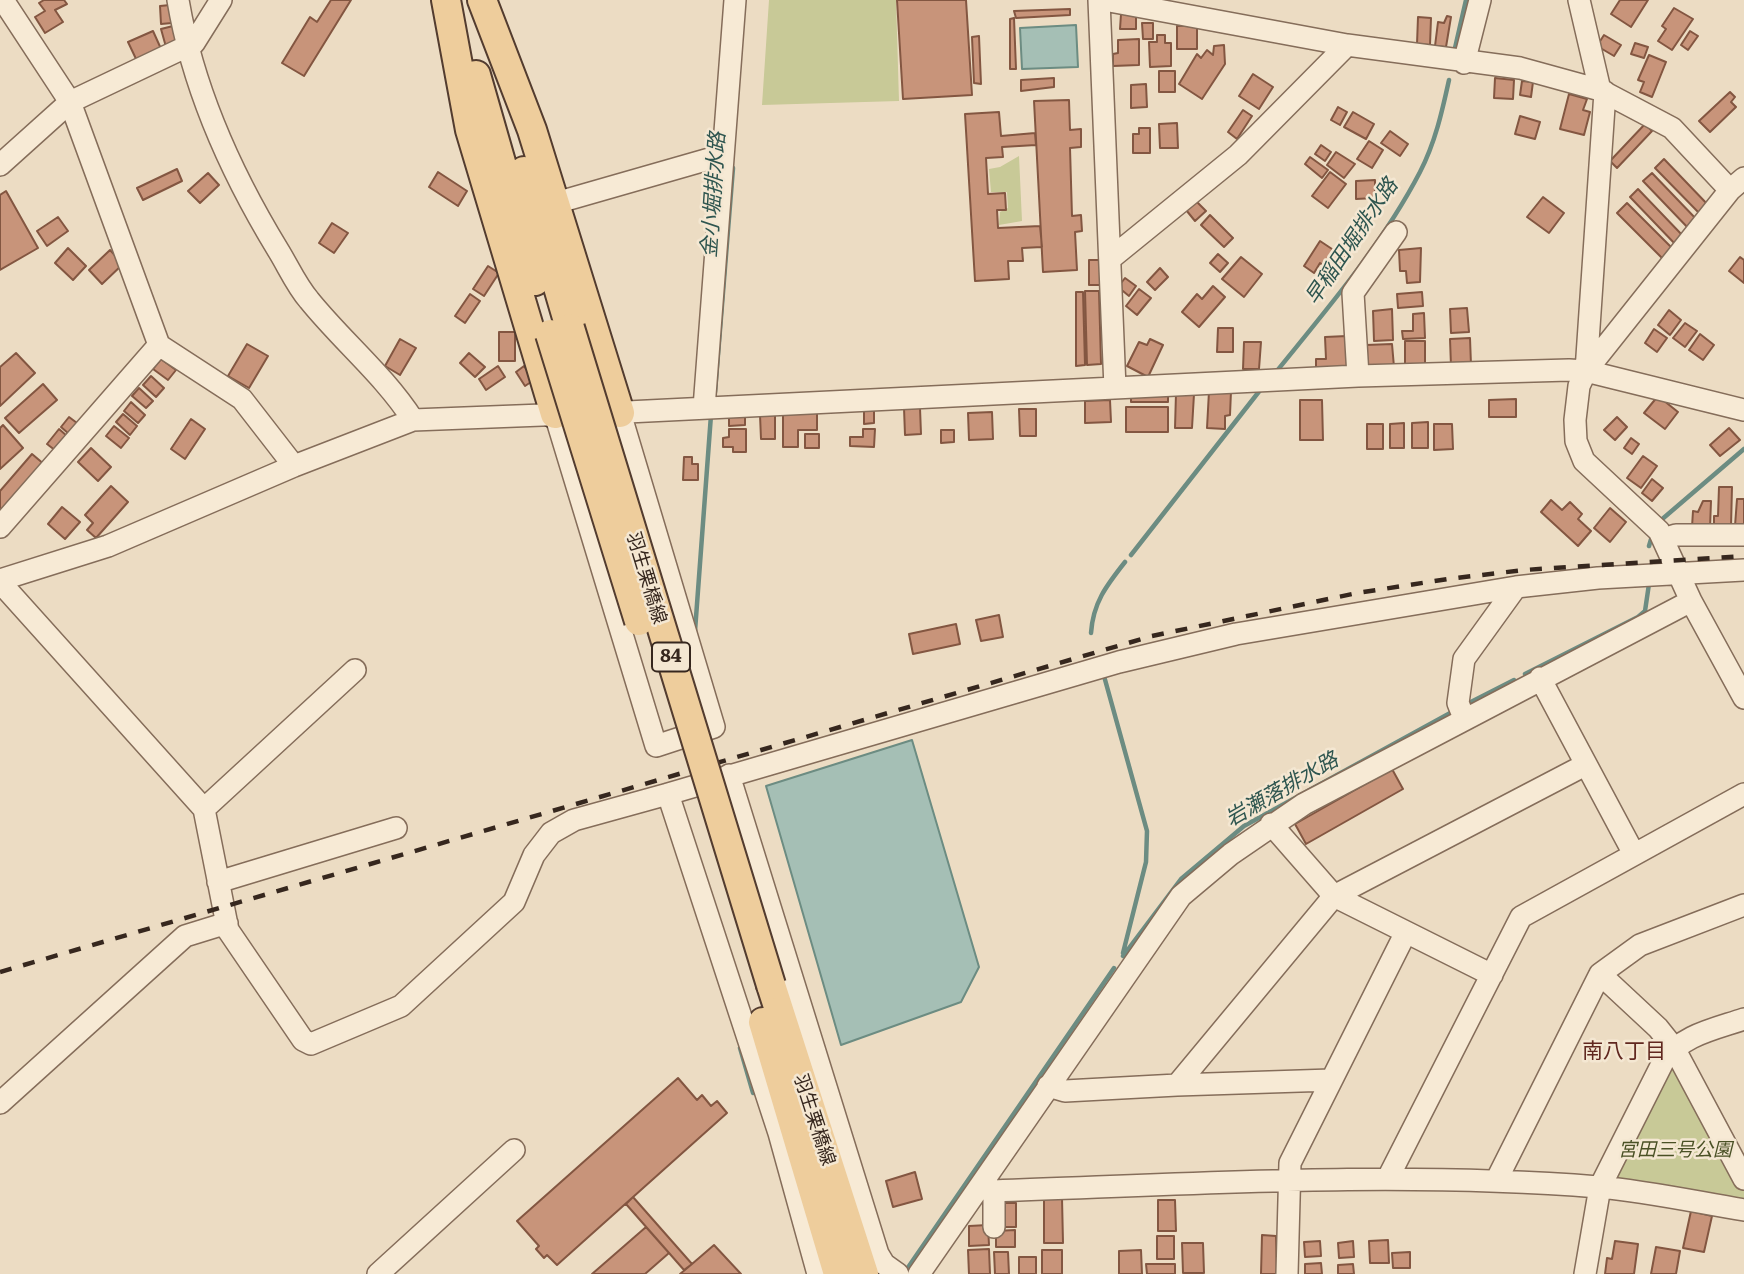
<!DOCTYPE html>
<html>
<head>
<meta charset="utf-8">
<style>
	body { margin:0 }
	canvas { display:block; background:#ecdcc3 }
</style>
</head>
<body>
<canvas width="1744" height="1274"></canvas>
<script>
const ctx = document.querySelector('canvas').getContext('2d');
ctx.lineJoin = 'round';
function fill(path, color) {
  ctx.fillStyle = color;
  ctx.fill(path, 'evenodd');
}
function strokePath(path, color, width, dash) {
  ctx.strokeStyle = color;
  ctx.lineWidth = width;
  ctx.lineCap = dash ? 'butt' : 'round';
  ctx.setLineDash(dash || []);
  ctx.stroke(path);
}
function drawText(font, color, halo, rows, align = 'center') {
  ctx.font = font + ' Literata,"Noto Sans JP",serif';
  ctx.lineWidth = 5;
  ctx.setLineDash([]);
  ctx.textBaseline = 'middle';
  ctx.strokeStyle = halo;
  ctx.fillStyle = color;
  for (const [text, x, y, turn = 0] of rows) {
    ctx.save();
    ctx.translate(x, y);
    ctx.rotate((+turn || 0) * Math.PI / 180);
    ctx.textAlign = isNaN(turn) ? turn : align;
    if (halo) ctx.strokeText(text, 0, 0);
    ctx.fillText(text, 0, 0);
    ctx.restore();
  }
}
const green = new Path2D(`
	M769,0h127l3,101 -137,4z
	M1019,156l3,65 -23,4 1,-13 8,-4 -1,-16h-16l-2,-23 11,-2z
	M1672,1068h8l64,121v15l-136,-21z`);
const water = new Path2D(`
	M1076,25l2,42 -56,2 -2,-41z
	M912,740l67,227 -18,35 -120,43 -75,-259z`);
const stream = new Path2D(`
	M1455,48l11,-48
	M1276,372c51,-63 106,-127 144,-200 15,-29 22,-60 29,-92
	M715,392l18,-224
	M1660,521l84,-72
	M1649,546l3,-10
	M1131,555l130,-166
	M695,631l16,-216
	M1091,633c2,-30 15,-47 34,-71
	M1525,674l113,-57 7,-6 4,-27
	M1104,676l43,155 -1,31 -23,91
	M1465,705l49,-25
	M1123,956l58,-77 63,-53 208,-114
	M740,1048l13,45
	M909,1266l205,-298`);
const building = new Path2D(`
	M44,0h20l3,4 -12,6 8,12 -18,11 -10,-16 10,-6 -6,-8z
	M331,0h20l-47,76 -22,-13 28,-46 7,5z
	M897,0h69l6,95 -69,4z
	M1620,0h28l-17,27 -20,-13z
	M170,5l2,18 -11,1 -1,-18z
	M1674,8l19,11 -21,31 -14,-9 8,-12 -4,-3z
	M1070,9v6l-54,3 -2,-7z
	M1121,14h15v15h-16z
	M1447,16l4,1 -5,30 -11,-1 3,-24 6,1z
	M1418,17l13,1 -1,27 -13,-1z
	M1014,18l2,51h-6v-50z
	M1142,23h11v16h-10z
	M1197,25v24h-20v-23z
	M173,26l5,18 -12,3 -5,-18z
	M153,31l9,20 -25,10 -9,-19z
	M1690,31l8,5 -10,14 -7,-5z
	M1157,35h8v8h6v23l-21,1 -1,-25h8z
	M1604,35l17,10 -7,11 -17,-10z
	M979,36l2,48 -7,-1 -2,-46z
	M1139,39v26l-26,1v-12l5,-1v-13z
	M1635,43l13,4 -4,11 -13,-4z
	M1224,45l1,19 -23,35 -23,-15 18,-30 4,4 6,-8 6,5 1,-9z
	M1649,55l17,7 -14,35 -12,-5 4,-10 -6,-2z
	M1159,71h16v21h-16z
	M1253,74l20,13 -14,22 -20,-13z
	M1054,78v9l-33,4v-11z
	M1495,78l19,2 -1,19 -19,-1z
	M1522,81l11,1 -2,15 -11,-2z
	M1146,84l1,23 -16,1v-23z
	M1730,92l5,5 -4,5 5,5 -26,25 -11,-11z
	M1569,94l18,5 -4,11 7,2 -6,23 -24,-6z
	M1069,100l1,30 11,-1v18l-11,1 2,68 9,-1 1,16 -7,1 2,38 -34,2 -9,-171z
	M1338,107l9,5 -7,13 -9,-5z
	M1243,110l9,6 -15,23 -9,-7z
	M999,112l2,24 34,-3 1,12 -34,2 1,10 -17,1 2,36 17,-1 1,17h-9l1,18 42,-2 2,21 -20,1 1,13h-15l1,18 -34,2 -10,-167z
	M1353,112l21,12 -8,15 -22,-12z
	M1520,116l20,6 -5,17 -20,-5z
	M1177,123l1,25h-18l-1,-24z
	M1645,124l7,7 -35,37 -7,-7z
	M1139,128h11v25h-17v-19h6z
	M1390,131l18,13 -8,12 -19,-13z
	M1369,141l14,9 -11,18 -15,-9z
	M1321,145l10,7 -6,9 -10,-7z
	M1336,152l19,12 -11,14 -17,-13z
	M1310,157l18,13 -6,8 -17,-14z
	M1664,159l46,48 -9,8 -46,-47z
	M177,169l5,12 -39,19 -6,-12z
	M438,172l29,19 -9,15 -29,-19z
	M1330,172l16,12 -18,24 -16,-12z
	M208,173l11,12 -19,18 -12,-12z
	M1652,173l47,49 -9,8 -47,-49z
	M1375,180v18l-19,1v-18z
	M1638,189l46,48 -8,8 -46,-48z
	M6,191l32,57 -38,22v-75z
	M1191,196l15,15 -11,10 -13,-16z
	M1543,197l21,16 -15,20 -22,-16z
	M1627,203l47,47 -10,10 -47,-47z
	M1210,215l23,23 -9,9 -23,-22z
	M58,217l10,14 -21,15 -10,-15z
	M332,223l16,10 -14,20 -15,-10z
	M1320,241l24,16 -16,26 -9,-6 6,-11 -5,-3 -6,10 -10,-7z
	M68,248l18,18 -13,14 -18,-17z
	M1421,248l-1,34 -13,1 -1,-12h-6l-1,-21z
	M110,250l13,14 -21,20 -13,-14z
	M1218,254l10,9 -8,9 -10,-9z
	M1241,257l21,17 -18,23 -22,-18z
	M1740,257l4,3v23l-15,-12z
	M1089,260h11v25h-11z
	M488,266l11,7 -15,23 -11,-7z
	M1160,268l8,9 -13,13 -8,-8z
	M1125,278l11,8 -7,10 -11,-9z
	M1213,286l12,11 -26,30 -17,-15 15,-18 5,5z
	M1139,289l12,9 -14,17 -11,-9z
	M1085,291h14l2,73 -14,1z
	M1076,292h7l2,73 -9,1z
	M1422,292l1,14 -25,2 -1,-14z
	M470,294l10,7 -15,22 -10,-7z
	M1467,308l2,24 -18,1 -1,-24z
	M1392,309l1,31 -19,1 -1,-30z
	M1669,310l12,10 -11,15 -12,-10z
	M1424,313l1,25 -22,1 -1,-8h11v-17z
	M1685,323l12,8 -12,16 -12,-9z
	M1218,328h15v24h-16z
	M1654,329l13,9 -10,14 -12,-9z
	M499,332h16v29h-16z
	M1700,334l14,11 -11,15 -14,-10z
	M1347,336l1,33 -32,2v-12h10l-1,-22z
	M1470,338l1,27 -20,1 -1,-27z
	M400,339l16,9 -16,27 -15,-9z
	M1150,339l13,6 -15,32 -21,-11 12,-24 8,3z
	M1405,341h20v25h-20z
	M1244,342h17l-2,27h-16z
	M247,344l21,12 -19,32 -21,-12z
	M1392,344l2,23 -27,2 -1,-24z
	M16,353l19,20 -35,33v-39z
	M469,353l16,14 -10,10 -15,-14z
	M161,359l15,11 -8,10 -15,-11z
	M498,366l7,11 -19,13 -7,-11z
	M524,366l10,14 -9,6 -9,-14z
	M151,376l13,12 -8,9 -13,-12z
	M43,384l14,16 -38,33 -14,-15z
	M139,388l14,13 -7,7 -14,-12z
	M1209,391h22l-1,24 -5,1v13l-18,-1z
	M1131,392h37v10h-37z
	M1176,393l18,1 -2,34h-17z
	M1658,396l20,16 -13,17 -21,-16z
	M1516,399v18h-27v-17z
	M1110,400l1,22 -26,1v-22z
	M1300,400h22l1,40h-23z
	M131,402l14,13 -7,8 -14,-12z
	M1126,407h42v25h-42z
	M904,408h16l1,26 -16,1z
	M783,409h34v21h-19v17h-15z
	M874,409v14l-10,1v-14z
	M1019,409h17v27h-16z
	M729,412h16v13l-16,1z
	M992,412l1,27 -24,1 -1,-27z
	M123,414l14,12 -7,9 -14,-13z
	M775,414v25h-14l-1,-24z
	M69,417l8,6 -8,11 -8,-7z
	M1617,417l10,10 -12,13 -11,-10z
	M191,419l14,10 -20,30 -14,-10z
	M1428,422v26h-16v-25z
	M1404,423v25h-14v-24z
	M1367,424h16v25h-16z
	M1434,424h18l1,25 -19,1z
	M3,425l20,23 -23,21v-41z
	M114,426l15,12 -8,10 -15,-12z
	M1729,428l11,12 -20,16 -10,-11z
	M59,429l8,7 -11,15 -9,-7z
	M729,429h17v23h-13v-5h-10v-9l6,-1z
	M863,429h12l-1,18 -24,-1v-9h13z
	M941,430h13v12l-13,1z
	M805,434h14v14h-14z
	M1631,438l8,6 -7,10 -8,-6z
	M91,448l20,19 -13,14 -20,-19z
	M32,454l13,11 -45,53v-27z
	M1643,456l14,10 -16,22 -14,-10z
	M684,457h8v7h6v16h-15z
	M1652,479l11,9 -11,13 -10,-8z
	M111,486l17,16 -32,36 -9,-8 6,-7 -8,-8z
	M1719,487h13l-1,40h-17v-11h4z
	M1737,499h7v27h-9z
	M1551,500l11,10 8,-8 12,12 -4,5 13,12 -13,15 -37,-34z
	M1703,501h8l-1,27 -18,-1 1,-16 5,1z
	M62,507l18,15 -15,17 -17,-15z
	M1610,508l16,14 -16,20 -16,-14z
	M999,615l4,22 -22,4 -5,-21z
	M956,624l4,20 -47,10 -4,-20z
	M1392,769l11,20 -97,55 -11,-20z
	M678,1078l19,22 5,-5 9,11 6,-5 10,12 -170,152 -10,-10 -3,3 -8,-9 3,-3 -22,-25z
	M915,1172l7,27 -29,8 -7,-26z
	M633,1197l59,67 -8,6 -58,-66z
	M1062,1198l1,45h-19v-44z
	M1158,1200h17l1,31h-18z
	M1003,1203h13v24h-13z
	M1691,1211l21,5 -8,36 -21,-4z
	M988,1225l1,20 -20,1v-20z
	M646,1227l23,26 -24,21h-53z
	M1015,1230v17h-19v-16z
	M1262,1235l14,1 1,38h-16z
	M1157,1236h17v23h-17z
	M1388,1240l1,23h-19l-1,-22z
	M1320,1241l1,15 -16,1 -1,-15z
	M1353,1241l1,16 -15,1 -1,-15z
	M1615,1241l23,3 -4,30h-29l2,-16 5,1z
	M1182,1243h21l1,30h-21z
	M714,1245l27,29h-61l12,-10z
	M1656,1247l24,4 -4,23h-25z
	M989,1249l1,25h-21l-1,-24z
	M1042,1250h20v24h-20z
	M1141,1250l1,24h-23v-23z
	M994,1252h14l1,22h-14z
	M1410,1252v16h-17l-1,-15z
	M1019,1257h17v17h-17z
	M1321,1263l1,11h-17v-10z
	M1146,1264h29v10h-28z
	M1353,1264l1,10h-16v-9z`);
const minor = new Path2D(`
	M3,0l67,102 89,243 83,54 52,67
	M178,0c15,89 53,173 100,250 10,16 18,35 31,50 33,41 75,75 104,120
	M1099,0l16,388
	M1104,0l243,45 173,23 80,22 72,38 58,62
	M1579,0l21,90
	M1464,63l16,-63
	M0,165l70,-63 124,-59 27,-43
	M1744,178l-14,12 -144,181 -7,15 -4,34 1,21 8,20 75,70 32,70 53,97
	M566,200l157,-45
	M1110,259l128,-104 109,-110
	M1586,371l19,-279
	M1358,376l-5,-83 43,-61
	M704,408l31,-408
	M607,413l751,-37 211,-6 17,1 158,39
	M555,414l101,332 58,-19 -94,-314
	M0,527l159,-182
	M1663,539l13,-4h68
	M0,580l108,-34 186,-80 119,-46 155,-6
	M0,582l204,227 24,121 75,110 8,4 90,-38 113,-104 20,-47 17,-22 23,-13 94,-26
	M1540,678l94,176
	M1464,718l-6,-15 6,-44 52,-72
	M729,775l149,479 6,10 14,10
	M204,809l151,-139
	M1271,824l63,72 158,79
	M218,882l178,-54
	M1600,974l58,54 16,20 70,131
	M1177,1085l154,-5
	M1048,1086l17,5 112,-6 157,-189 251,-131
	M0,1103l185,-167 42,-13
	M1388,1178l133,-261 223,-123
	M1496,1181l104,-207 40,-29 104,-40
	M980,1186l14,5c201,-7 403,-20 604,-4 48,4 98,15 146,23
	M994,1227v-36
	M378,1274l136,-124
	M818,1274l-39,-141 -111,-339 451,-132 117,-28 280,-47 82,-9 146,-8
	M919,1274l262,-378 50,-42 73,-50 387,-203
	M1287,1274l3,-111 115,-229
	M1585,1274l15,-87 63,-125c18,-27 52,-33 81,-43`);
const major = new Path2D(`
	M446,0l24,130 85,284
	M482,0l50,130 88,283
	M476,75l59,206
	M524,171l46,157
	M771,985l93,289
	M763,1022l75,252`);
const rail = new Path2D(`
	M0,972l1152,-336 205,-43 91,-14 76,-9 220,-14`);
const majorBridge = new Path2D(`
	M570,328l201,657
	M550,334l89,287`);
const shields = [
	[671,657,38]
];
const shieldNames = [
	["84",671,657]
];
const streetNames = [
	["羽生栗橋線",646,578,73],
	["羽生栗橋線",814,1120,72]
];
const parkNames = [
	["宮田三号公園",1675,1150]
];
const waterNames = [
	["金小堀排水路",714,195,-86],
	["早稲田堀排水路",1352,242,-56],
	["岩瀬落排水路",1282,790,-30]
];
const neighbourhoodNames = [
	["南八丁目",1624,1052]
];
fill(green, '#c8c997');
fill(water, '#a5bfb5');
strokePath(water, '#6c8c82', 2);
strokePath(stream, '#6c8c82', 4.5);
fill(building, '#c8947a');
strokePath(building, '#835641', 2);
strokePath(minor, '#856d5a', 24);
strokePath(major, '#533c2f', 32);
strokePath(minor, '#f7ead5', 21);
strokePath(major, '#eecd9c', 28);
strokePath(rail, '#36271e', 4.5, [12, 12]);
strokePath(majorBridge, '#533c2f', 32, []);
strokePath(majorBridge, '#eecd9c', 28);
for (const [x, y, w] of shields) {
  const box = new Path2D();
  box.roundRect(x - w / 2, y - 14.5, w, 29, 5);
  ctx.fillStyle = '#f4e7d2';
  ctx.fill(box);
  strokePath(box, '#36271e', 2);
}
drawText('bold 18px', '#36271e', null, shieldNames);
drawText('19px', '#36271e', '#f4e7d2', streetNames);
drawText('italic 19px', '#4a5125', '#f4e7d2', parkNames);
drawText('italic 21px', '#2e554f', '#f4e7d2', waterNames);
drawText('21px', '#60271f', '#f4e7d2', neighbourhoodNames);
</script>
</body>
</html>
